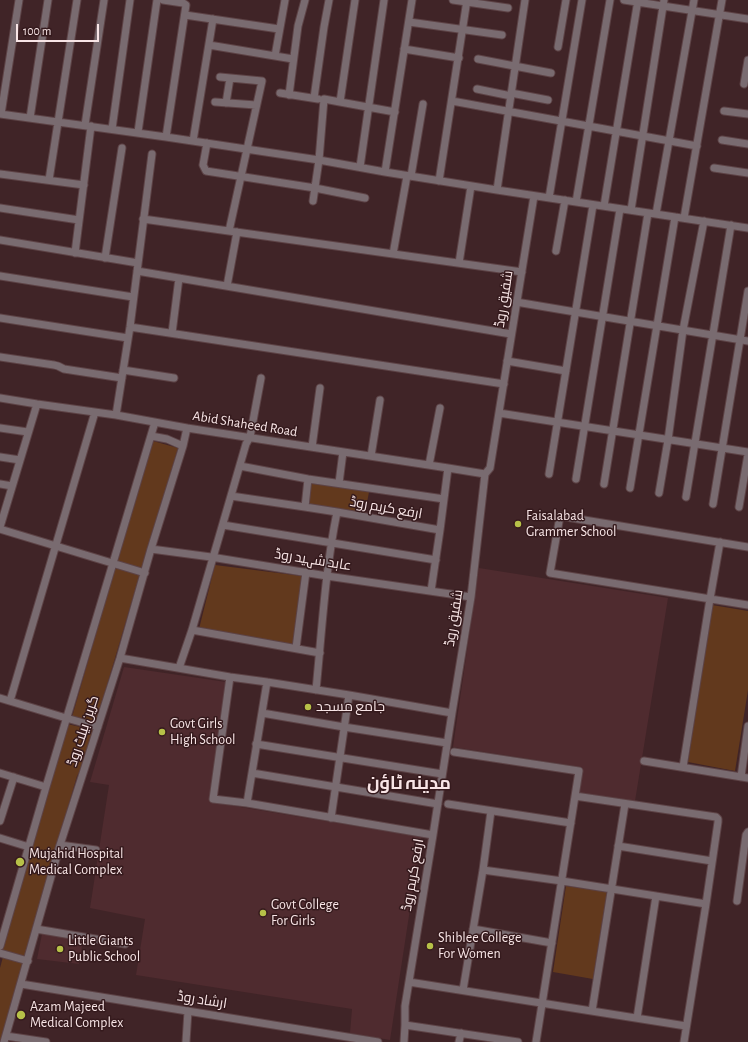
<!DOCTYPE html>
<html>
<head>
<meta charset="utf-8">
<style>
	body { margin:0 }
	#map { position:relative; width:748px; height:1042px; overflow:hidden; background:#402427; font-family:"Alegreya Sans",sans-serif }
	canvas { display:block }
	.scale { position:absolute; left:16px; top:24px; width:83px; height:18px; box-sizing:border-box; border:2px solid #f8e5e6; border-top:0; padding-left:5px; font-size:12px; line-height:14px; white-space:nowrap; color:#f8e5e6; -webkit-text-stroke:3px #351a1d; paint-order:stroke }
</style>
</head>
<body>
<div id="map">
<canvas width="748" height="1042"></canvas>
<div class="scale">100 m</div>
</div>
<script>
const ctx = document.querySelector('canvas').getContext('2d');
ctx.lineJoin = 'round';
function fill(path, color) {
  ctx.fillStyle = color;
  ctx.fill(path, 'evenodd');
}
function strokePath(path, color, width, dash) {
  ctx.strokeStyle = color;
  ctx.lineWidth = width;
  ctx.lineCap = dash ? 'butt' : 'round';
  ctx.setLineDash(dash || []);
  ctx.stroke(path);
}
function drawText(font, color, halo, rows, align = 'center') {
  ctx.font = font + ' "Alegreya Sans",Cairo,sans-serif';
  ctx.lineWidth = 3;
  ctx.setLineDash([]);
  ctx.textBaseline = 'middle';
  ctx.strokeStyle = halo;
  ctx.fillStyle = color;
  for (const [text, x, y, turn = 0] of rows) {
    ctx.save();
    ctx.translate(x, y);
    ctx.rotate((+turn || 0) * Math.PI / 180);
    ctx.textAlign = isNaN(turn) ? turn : align;
    if (halo) ctx.strokeText(text, 0, 0);
    ctx.fillText(text, 0, 0);
    ctx.restore();
  }
}
const built = new Path2D(`
	M479,568l189,30 -33,203 -55,-8 2,-26 -129,-20z
	M124,667l102,15 -16,120 211,35 -31,203 -40,-7 2,-24 -216,-34 9,-56 -55,-11 19,-123 -19,-3z
	M42,934l41,6 -4,24 -42,-5z`);
const green = new Path2D(`
	M153,441l25,7 -36,120 -26,-7z
	M310,482l59,10 -4,21 -58,-9z
	M215,565l87,11 -8,70 -95,-17z
	M115,567l25,7 -44,148 -24,-5z
	M712,605l36,6v79l-13,81 -47,-9z
	M67,724l27,6 -11,36 -6,10 -36,123 -15,59 -24,-7z
	M566,886l41,6 -14,87 -40,-7z
	M3,957l22,6 -24,79h-1v-74z`);
const minor = new Path2D(`
	M163,0l20,3 3,2 -20,132
	M453,0l55,8
	M624,0l124,19
	M185,15l94,14
	M409,22l93,13
	M209,45l84,14
	M558,47l8,-47
	M404,49l55,9
	M275,56l10,-56
	M478,59l73,14
	M220,77l42,4 -33,150
	M744,84l4,-24
	M477,89l34,7
	M280,93l38,6
	M511,93l37,7
	M289,95l9,-69 7,-26
	M314,98l10,-71 5,-27
	M452,101l245,45
	M215,102l41,3
	M340,102l55,10
	M226,103l4,-25
	M724,111l24,3
	M0,114l166,23 153,23 66,12 112,18 251,38
	M1,114l18,-114
	M30,118l18,-118
	M85,125l19,-125
	M112,129l18,-129
	M138,132l19,-132
	M722,140l26,4
	M193,141l20,-122
	M207,143l-4,22 3,6 109,17 50,10
	M360,167l24,-167
	M714,168l34,5
	M385,172l27,-172
	M0,174l84,11
	M411,176l12,-72
	M49,180l28,-180
	M439,181l28,-181
	M497,190l28,-190
	M549,198l33,-198
	M313,201l6,-41 5,-61 16,3 15,-102
	M576,202l34,-202
	M604,206l34,-206
	M0,208l79,12
	M631,210l33,-210
	M656,214l38,-214
	M684,218l38,-218
	M143,219l379,53
	M0,240l138,23
	M556,251l9,-51
	M75,253l16,-127
	M393,254l14,-78
	M105,258l17,-110
	M459,263l12,-77
	M137,271l374,63
	M0,276l133,21
	M227,286l10,-54
	M516,302l232,39
	M0,318l128,20
	M130,327l374,57
	M172,333l7,-55
	M0,357l54,8 4,1 6,3 58,9
	M507,361l59,10
	M123,370l51,8
	M0,398l37,6 79,11 71,13 261,40 37,6
	M499,413l249,39
	M116,415l14,-88 22,-173
	M0,428l28,4
	M151,436l16,3 16,7
	M312,447l8,-59
	M371,456l9,-56
	M0,457l20,3
	M429,465l11,-57
	M240,466l68,13 136,20
	M549,474l44,-269
	M308,479l-3,28 32,5
	M576,479l44,-270
	M339,483l4,-31
	M0,484l12,2
	M604,484l44,-271
	M630,488l45,-271
	M659,493l9,-53 15,-110 21,-109
	M231,496l74,11
	M686,497l45,-272
	M713,504l35,-213
	M739,507l9,-53
	M223,525l213,35
	M0,527l37,-123
	M0,529l145,44
	M440,530l8,-62
	M748,547l-188,-31 -10,57 198,32
	M151,549l60,8 116,19 144,21
	M192,630l128,23
	M296,648l10,-76
	M120,658l110,19 37,5 82,13 103,18 19,-116 14,-123 5,-6 44,-272
	M179,668l13,-38 54,-186 4,-7 11,-59
	M230,677l-17,122 34,4 186,32
	M316,690c6,-60 9,-119 21,-178l103,18 -9,61
	M0,698l66,20 32,9
	M10,701l85,-289
	M262,713l82,14 103,16
	M256,744l186,30
	M454,752l125,19 -43,271
	M644,761l104,17
	M683,767l27,-168 10,-57
	M0,773l46,14
	M252,773l186,31
	M741,777l7,-51
	M575,796l141,21 2,2v3l-12,82 -22,138
	M247,803l20,-121
	M448,804l123,19
	M331,818l18,-123
	M0,821l14,-44
	M0,838l29,9
	M60,845l36,5
	M618,846l94,15
	M483,870l79,11 144,23
	M737,901l9,-66 2,-3
	M36,929l89,15
	M473,929l79,14
	M0,946l46,-159 67,-224 42,-141
	M0,953l28,8
	M409,982l277,44
	M21,984l357,58
	M463,990l20,-120 8,-59
	M592,1011l33,-207
	M637,1018l19,-122
	M405,1025l113,17
	M6,1036l40,6
	M4,1042l56,-197 60,-187 31,-109 32,-103 4,-18
	M186,1042l2,-31
	M404,1042l1,-17v-19l28,-171 19,-122
	M459,1042l2,-9`);
const markers = [
	[518,524,4,"#b7c148"],
	[308,707,4,"#b7c148"],
	[162,732,4,"#b7c148"],
	[20,862,5,"#b7c148"],
	[263,913,4,"#b7c148"],
	[430,946,4,"#b7c148"],
	[60,949,4,"#b7c148"],
	[21,1015,5,"#b7c148"]
];
const streetNames = [
	["شفیق روڈ",504,299,-81],
	["Abid Shaheed Road",245,424,9],
	["ارفع کریم روڈ",386,508,10],
	["عابد شہید روڈ",313,560,9],
	["شفیق روڈ",454,618,-81],
	["گرین بیلٹ روڈ",83,731,-72],
	["ارفع کریم روڈ",413,875,-80],
	["ارشاد روڈ",202,1000,9]
];
const poiNames = [
	["Faisalabad",526,516],
	["Grammer School",526,532],
	["جامع مسجد",316,707],
	["Govt Girls",170,724],
	["High School",170,740],
	["Mujahid Hospital",29,854],
	["Medical Complex",29,870],
	["Govt College",271,905],
	["For Girls",271,921],
	["Shiblee College",438,938],
	["For Women",438,954],
	["Little Giants",68,941],
	["Public School",68,957],
	["Azam Majeed",30,1007],
	["Medical Complex",30,1023]
];
const districtNames = [
	["مدینہ ٹاؤن",409,784]
];
fill(built, '#4f2b2f');
fill(green, '#62391d');
strokePath(minor, '#5d4346', 9);
strokePath(minor, '#796b70', 7);
for (const [x, y, r, color] of markers) {
  const dot = new Path2D();
  dot.arc(x, y, r, 0, 2 * Math.PI);
  ctx.fillStyle = color;
  ctx.fill(dot);
  strokePath(dot, '#351a1d', 1.5);
}
drawText('14px', '#f8e5e6', '#351a1d', streetNames);
drawText('14px', '#f8e5e6', '#351a1d', poiNames, 'left');
drawText('bold 18px', '#f8e5e6', '#351a1d', districtNames);
</script>
</body>
</html>
